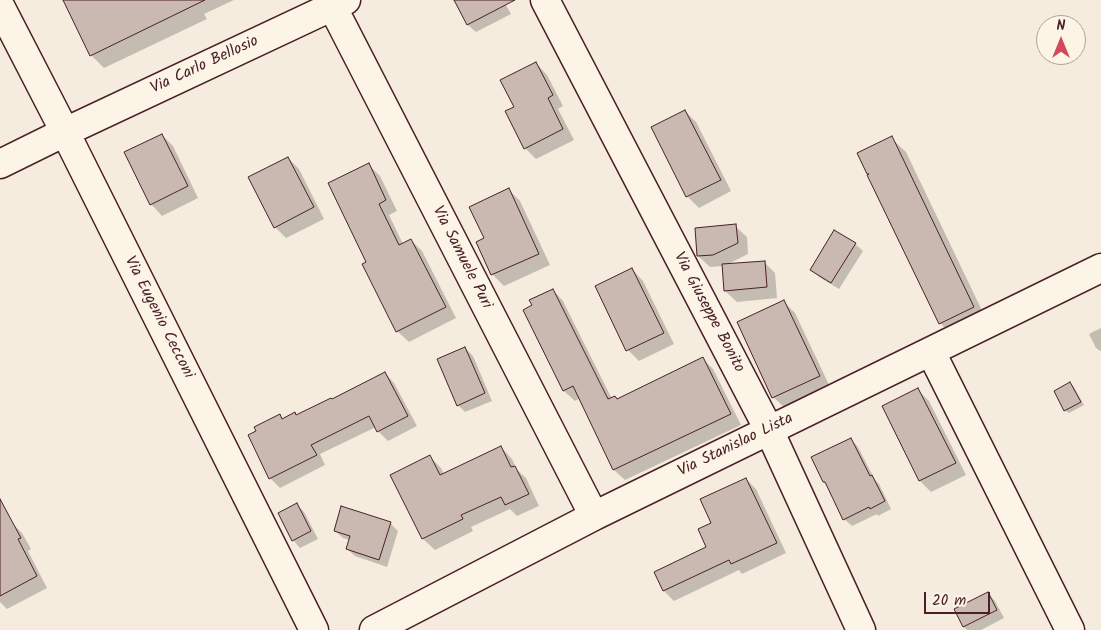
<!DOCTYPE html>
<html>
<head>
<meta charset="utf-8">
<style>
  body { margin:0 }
  #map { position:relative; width:1101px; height:630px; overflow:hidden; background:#f5ecde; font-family:Kalam,sans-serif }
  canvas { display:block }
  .north { position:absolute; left:1036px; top:15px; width:50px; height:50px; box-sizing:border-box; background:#fcf5e5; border:1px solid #b59f9b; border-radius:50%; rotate:0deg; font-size:14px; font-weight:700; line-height:20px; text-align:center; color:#4a1f2b }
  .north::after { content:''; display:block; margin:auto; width:18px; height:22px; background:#d1495b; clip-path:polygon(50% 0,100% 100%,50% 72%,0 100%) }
  .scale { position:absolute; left:924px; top:592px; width:66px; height:22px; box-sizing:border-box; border:2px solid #4a1f2b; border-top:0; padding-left:6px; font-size:15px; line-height:18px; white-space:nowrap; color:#4a1f2b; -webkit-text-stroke:4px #fcf5e5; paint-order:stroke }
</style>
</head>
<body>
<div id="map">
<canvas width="1101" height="630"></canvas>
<div class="north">N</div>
<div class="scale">20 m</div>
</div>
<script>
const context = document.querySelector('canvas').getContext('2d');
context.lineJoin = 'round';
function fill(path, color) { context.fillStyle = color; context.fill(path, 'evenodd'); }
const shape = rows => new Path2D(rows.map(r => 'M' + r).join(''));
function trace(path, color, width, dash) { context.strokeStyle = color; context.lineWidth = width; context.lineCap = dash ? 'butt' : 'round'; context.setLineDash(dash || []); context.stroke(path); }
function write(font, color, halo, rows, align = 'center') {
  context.font = font + ' Kalam,sans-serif'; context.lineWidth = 4.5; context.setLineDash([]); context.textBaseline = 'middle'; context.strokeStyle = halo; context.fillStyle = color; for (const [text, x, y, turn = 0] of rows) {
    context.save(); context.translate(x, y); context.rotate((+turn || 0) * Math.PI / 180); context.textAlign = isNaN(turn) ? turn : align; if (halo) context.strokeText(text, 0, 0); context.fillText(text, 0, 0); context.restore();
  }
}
const shadow = shape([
  [64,0,234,0,204,14,207,19,104,68,91,55],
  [455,0,503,0,511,14,476,32,468,25],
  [536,63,547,75,563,106,558,109,574,140,536,159,525,148,515,108],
  [685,111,696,122,731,191,699,208,687,196],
  [162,135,173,146,198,198,162,216,151,204],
  [891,138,906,152,987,321,954,337,940,323,868,174],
  [288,158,299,169,324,219,286,238,275,227],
  [369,165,380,176,397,211,389,215,403,244,411,240,422,251,456,318,409,342,397,331,368,262],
  [509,190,520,201,550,265,504,286,492,274,485,239],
  [735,226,747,237,748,254,726,265,764,262,775,273,777,298,737,302,725,291,723,266,710,267,698,256],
  [855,244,863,251,839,289,819,277,812,270],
  [632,269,643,281,674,344,639,361,628,350],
  [553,290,563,301,612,399,617,400,703,359,713,369,741,425,625,480,614,470,580,398,575,401,564,391,524,310,534,306],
  [784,302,795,313,830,387,785,408,773,397],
  [1101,328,1101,350,1100,351,1096,348,1089,334],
  [465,348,473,356,492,401,465,412,458,405],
  [385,373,394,383,417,426,388,441,378,431,376,427,320,454,325,465,280,488,270,478,279,416,283,420,297,416,332,400],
  [1070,383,1074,387,1084,405,1069,413,1065,410],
  [918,390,929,401,966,475,931,492,920,481],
  [851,439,858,447,875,480,879,484,891,509,878,516,877,514,852,526,844,519,828,486,824,482],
  [501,447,512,459,517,470,526,478,539,506,517,516,510,509,471,527,473,531,435,550,423,539,392,476,430,457,441,468,444,474],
  [746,479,756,489,786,553,742,574,739,570,674,601,664,591,655,573,708,548,713,523],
  [297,505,304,512,318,539,300,548,293,540],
  [11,522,22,533,31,549,28,551,47,588,7,609,0,602,0,528],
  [390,523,398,531,387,567,355,556,347,549,350,540,343,538,335,531],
  [988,594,995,601,1004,618,981,630,967,630,964,627,956,609]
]);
const building = shape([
  [63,0,205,0,90,56,63,0],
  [454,0,515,0,467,25,454,0],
  [536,62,553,95,548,98,563,129,524,149,505,111,514,107,500,80,536,62],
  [685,110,721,180,686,197,651,127,685,110],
  [162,134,188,186,150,205,124,152,162,134],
  [892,136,974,307,939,324,867,175,869,174,867,174,857,153,892,136],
  [288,157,314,207,274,228,248,177,288,157],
  [369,163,386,200,379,204,399,245,411,239,446,307,396,332,362,264,366,262,328,183,369,163],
  [509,188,539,254,491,275,476,242,484,238,469,207,509,188],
  [736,224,738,243,713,255,697,256,695,228,736,224],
  [834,230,856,243,831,283,810,270,834,230],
  [765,261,767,287,724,291,722,264,765,261],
  [632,268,664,333,626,351,595,286,632,268],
  [553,289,608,399,615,396,617,399,703,357,731,414,613,470,573,386,563,391,523,310,532,305,529,300,553,289],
  [784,300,820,376,772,398,737,322,784,300],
  [465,347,485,393,457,406,437,359,465,347],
  [385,372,408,416,377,432,369,416,311,445,317,455,269,479,248,435,256,431,254,427,280,414,282,419,295,412,296,415,331,398,332,399,385,372],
  [1070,382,1081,402,1064,411,1054,391,1070,382],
  [918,388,956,463,919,481,882,406,918,388],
  [851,438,870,476,872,475,885,501,870,509,869,507,843,520,825,482,823,482,811,457,851,438],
  [501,446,511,467,515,466,529,494,505,505,501,497,461,515,463,519,422,539,390,475,430,455,440,475,501,446],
  [746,478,777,543,731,564,729,560,663,591,654,572,706,547,698,529,711,523,700,499,746,478],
  [0,499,21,538,18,539,37,576,0,596,0,499],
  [297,503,311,531,292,541,278,513,297,503],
  [341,506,391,522,379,560,346,549,350,536,334,531,341,506],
  [988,592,997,610,963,627,954,609,988,592]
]);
const minor = shape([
  [329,0,594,516],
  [545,0,769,430,861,630],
  [0,6,65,132,314,630],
  [0,164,65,132,346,0],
  [931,352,1070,630],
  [374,630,594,516,1101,268]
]);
const streetNames = [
  ["Via Carlo Bellosio",205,66,-25],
  ["Via Samuele Puri",461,258,63],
  ["Via Giuseppe Bonito",708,313,62],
  ["Via Eugenio Cecconi",158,318,63],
  ["Via Stanislao Lista",736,446,-26]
];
fill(shadow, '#0003');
fill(building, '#cab9b1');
trace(building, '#4a1f2b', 1);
trace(minor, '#4a1f2b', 31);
trace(minor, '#fcf5e5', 28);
write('16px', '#4a1f2b', '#fcf5e5', streetNames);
</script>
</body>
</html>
